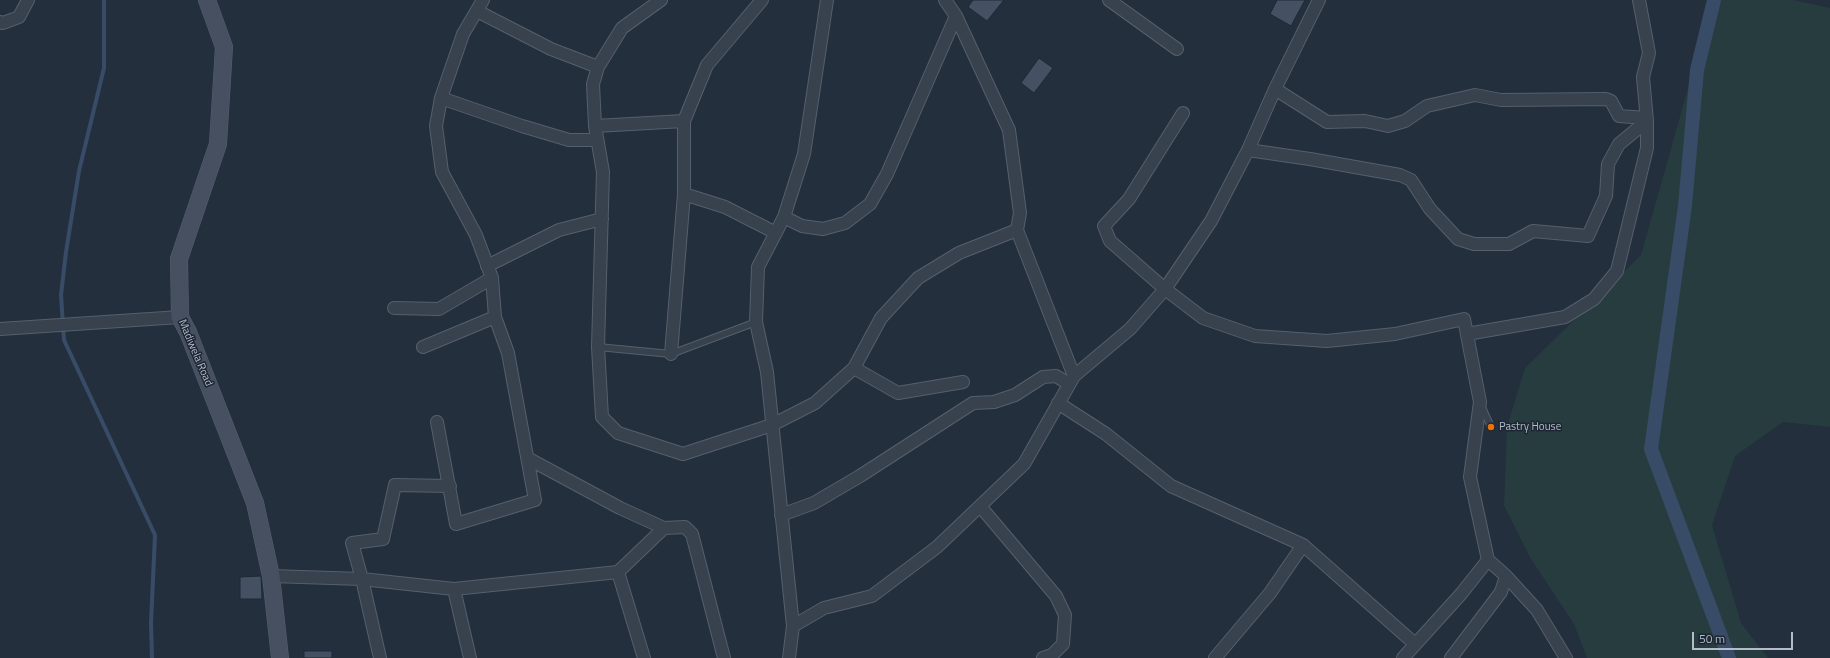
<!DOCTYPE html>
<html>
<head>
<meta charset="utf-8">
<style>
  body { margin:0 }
  #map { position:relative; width:1830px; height:658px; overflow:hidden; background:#242f3e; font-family:"Titillium Web",sans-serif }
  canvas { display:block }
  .scale { position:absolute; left:1692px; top:632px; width:101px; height:18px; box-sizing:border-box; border:2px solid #b4bcc9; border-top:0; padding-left:5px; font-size:12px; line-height:14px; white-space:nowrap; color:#b4bcc9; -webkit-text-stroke:3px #1d2633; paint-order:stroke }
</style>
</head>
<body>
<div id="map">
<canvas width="1830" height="658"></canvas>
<div class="scale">50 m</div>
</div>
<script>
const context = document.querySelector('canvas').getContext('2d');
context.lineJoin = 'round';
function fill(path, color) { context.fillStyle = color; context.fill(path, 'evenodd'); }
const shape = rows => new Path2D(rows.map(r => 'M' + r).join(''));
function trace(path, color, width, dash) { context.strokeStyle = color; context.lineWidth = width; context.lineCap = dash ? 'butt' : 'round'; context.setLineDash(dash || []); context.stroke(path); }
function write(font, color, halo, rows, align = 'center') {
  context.font = font + ' "Titillium Web",sans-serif'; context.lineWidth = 3; context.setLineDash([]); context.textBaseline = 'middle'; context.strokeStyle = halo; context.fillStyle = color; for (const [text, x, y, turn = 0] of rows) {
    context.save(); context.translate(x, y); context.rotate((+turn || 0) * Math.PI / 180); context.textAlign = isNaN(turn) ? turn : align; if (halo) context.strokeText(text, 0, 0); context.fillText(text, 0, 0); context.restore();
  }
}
const green = shape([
  [1713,0,1793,0,1830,8,1830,427,1783,422,1735,456,1712,525,1741,623,1768,658,1587,658,1574,624,1531,559,1504,505,1507,427,1525,368,1641,255]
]);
const stream = shape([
  [104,0,104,68,79,171,66,252,61,295,64,340,155,535,151,623,152,658]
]);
const canal = shape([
  [1714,0,1697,70,1685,206,1651,449,1729,658]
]);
const building = shape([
  [973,0,1004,0,987,21,968,7,973,0],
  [1277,0,1305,0,1291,26,1270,14,1277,0],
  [1039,58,1053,68,1034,93,1021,83,1039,58],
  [261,576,262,599,240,599,240,577,261,576],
  [304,651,332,651,332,658,304,658,304,651]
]);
const lane = shape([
  [598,347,671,354,756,322],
  [1481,405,1491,427]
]);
const street = shape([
  [661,0,622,28,598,67,593,84,595,126,603,172,598,347,602,417,618,433,683,454,772,425,815,403,854,368,881,318,918,278,959,253,1017,230],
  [945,0,956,16,1009,130,1020,213,1017,230,1074,376],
  [1109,0,1177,49],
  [477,11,551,49,598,67],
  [0,22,3,23,19,17,28,0],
  [1275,89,1327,122,1365,121,1388,126,1405,121,1427,106,1475,95,1501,100,1606,99,1611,101,1619,116,1646,118],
  [441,98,522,126,569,140,597,140],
  [1183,113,1129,199,1104,226,1110,241,1165,289,1203,318,1255,336,1327,341,1395,334,1464,319,1480,402,1470,477,1488,560,1461,594,1403,658],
  [595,126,684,121],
  [1248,150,1310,159,1400,175,1411,180,1430,209,1458,239,1474,244,1509,244,1533,231,1588,236,1606,196,1608,164,1619,144,1647,121],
  [684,194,725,207,776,233],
  [784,217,802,226,823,229,845,223,870,204,887,174,956,16],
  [487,266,559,230,602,219],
  [394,308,439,309,492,278],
  [0,329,180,317],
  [1467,334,1565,317,1594,299,1617,271,1647,148,1647,121,1643,77,1649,53,1639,0],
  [423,347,495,317],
  [671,354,684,194,684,121,707,65,762,0],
  [854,368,898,393,963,382],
  [1058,403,1106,434,1171,486,1303,545,1270,593,1215,658],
  [437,422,456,524,535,500,508,353,495,317,492,278,476,235,442,172,436,126,441,98,463,34,483,0],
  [529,459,620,508,664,528],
  [980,506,1056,596,1065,615,1063,644,1052,655,1043,658],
  [781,515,814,503,860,476,973,403,994,402,1015,395,1043,377,1056,376,1069,384],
  [1303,545,1415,644],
  [1488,560,1506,576,1537,610,1566,658],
  [618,572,644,658],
  [271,576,362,579,454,589,618,572,664,528,685,527,692,534,724,658],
  [454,589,470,658],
  [793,626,767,372,756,322,758,267,784,217,804,154,827,0],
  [380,658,362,579,352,543,383,539,395,485,450,486],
  [789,658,793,626,824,608,872,596,937,547,1024,464,1074,376,1130,329,1165,289,1211,221,1248,150,1275,89,1319,0],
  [1451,658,1501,592,1506,576]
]);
const secondary = shape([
  [207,0,224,47,218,144,179,259,180,317,188,332,255,503,271,576,280,658]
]);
const markers = [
  [1491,427,4,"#e8710a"]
];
const streetNames = [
  ["Madiwela Road",195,353,67]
];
const poiNames = [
  ["Pastry House",1499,427]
];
fill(green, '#263c3f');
trace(stream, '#394c67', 4);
trace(canal, '#394c67', 14);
fill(building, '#455162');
trace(building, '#1f2835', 1);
trace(lane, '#565f6c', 8);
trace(street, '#565f6c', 14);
trace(secondary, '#565f6c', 18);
trace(lane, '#38414e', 6);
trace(street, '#38414e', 12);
trace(secondary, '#465061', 17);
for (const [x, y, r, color] of markers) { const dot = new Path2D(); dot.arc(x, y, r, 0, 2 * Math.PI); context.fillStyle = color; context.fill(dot); trace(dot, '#1d2633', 1.5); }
write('11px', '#b4bcc9', '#1d2633', streetNames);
write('11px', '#b4bcc9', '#1d2633', poiNames, 'left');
</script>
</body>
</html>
